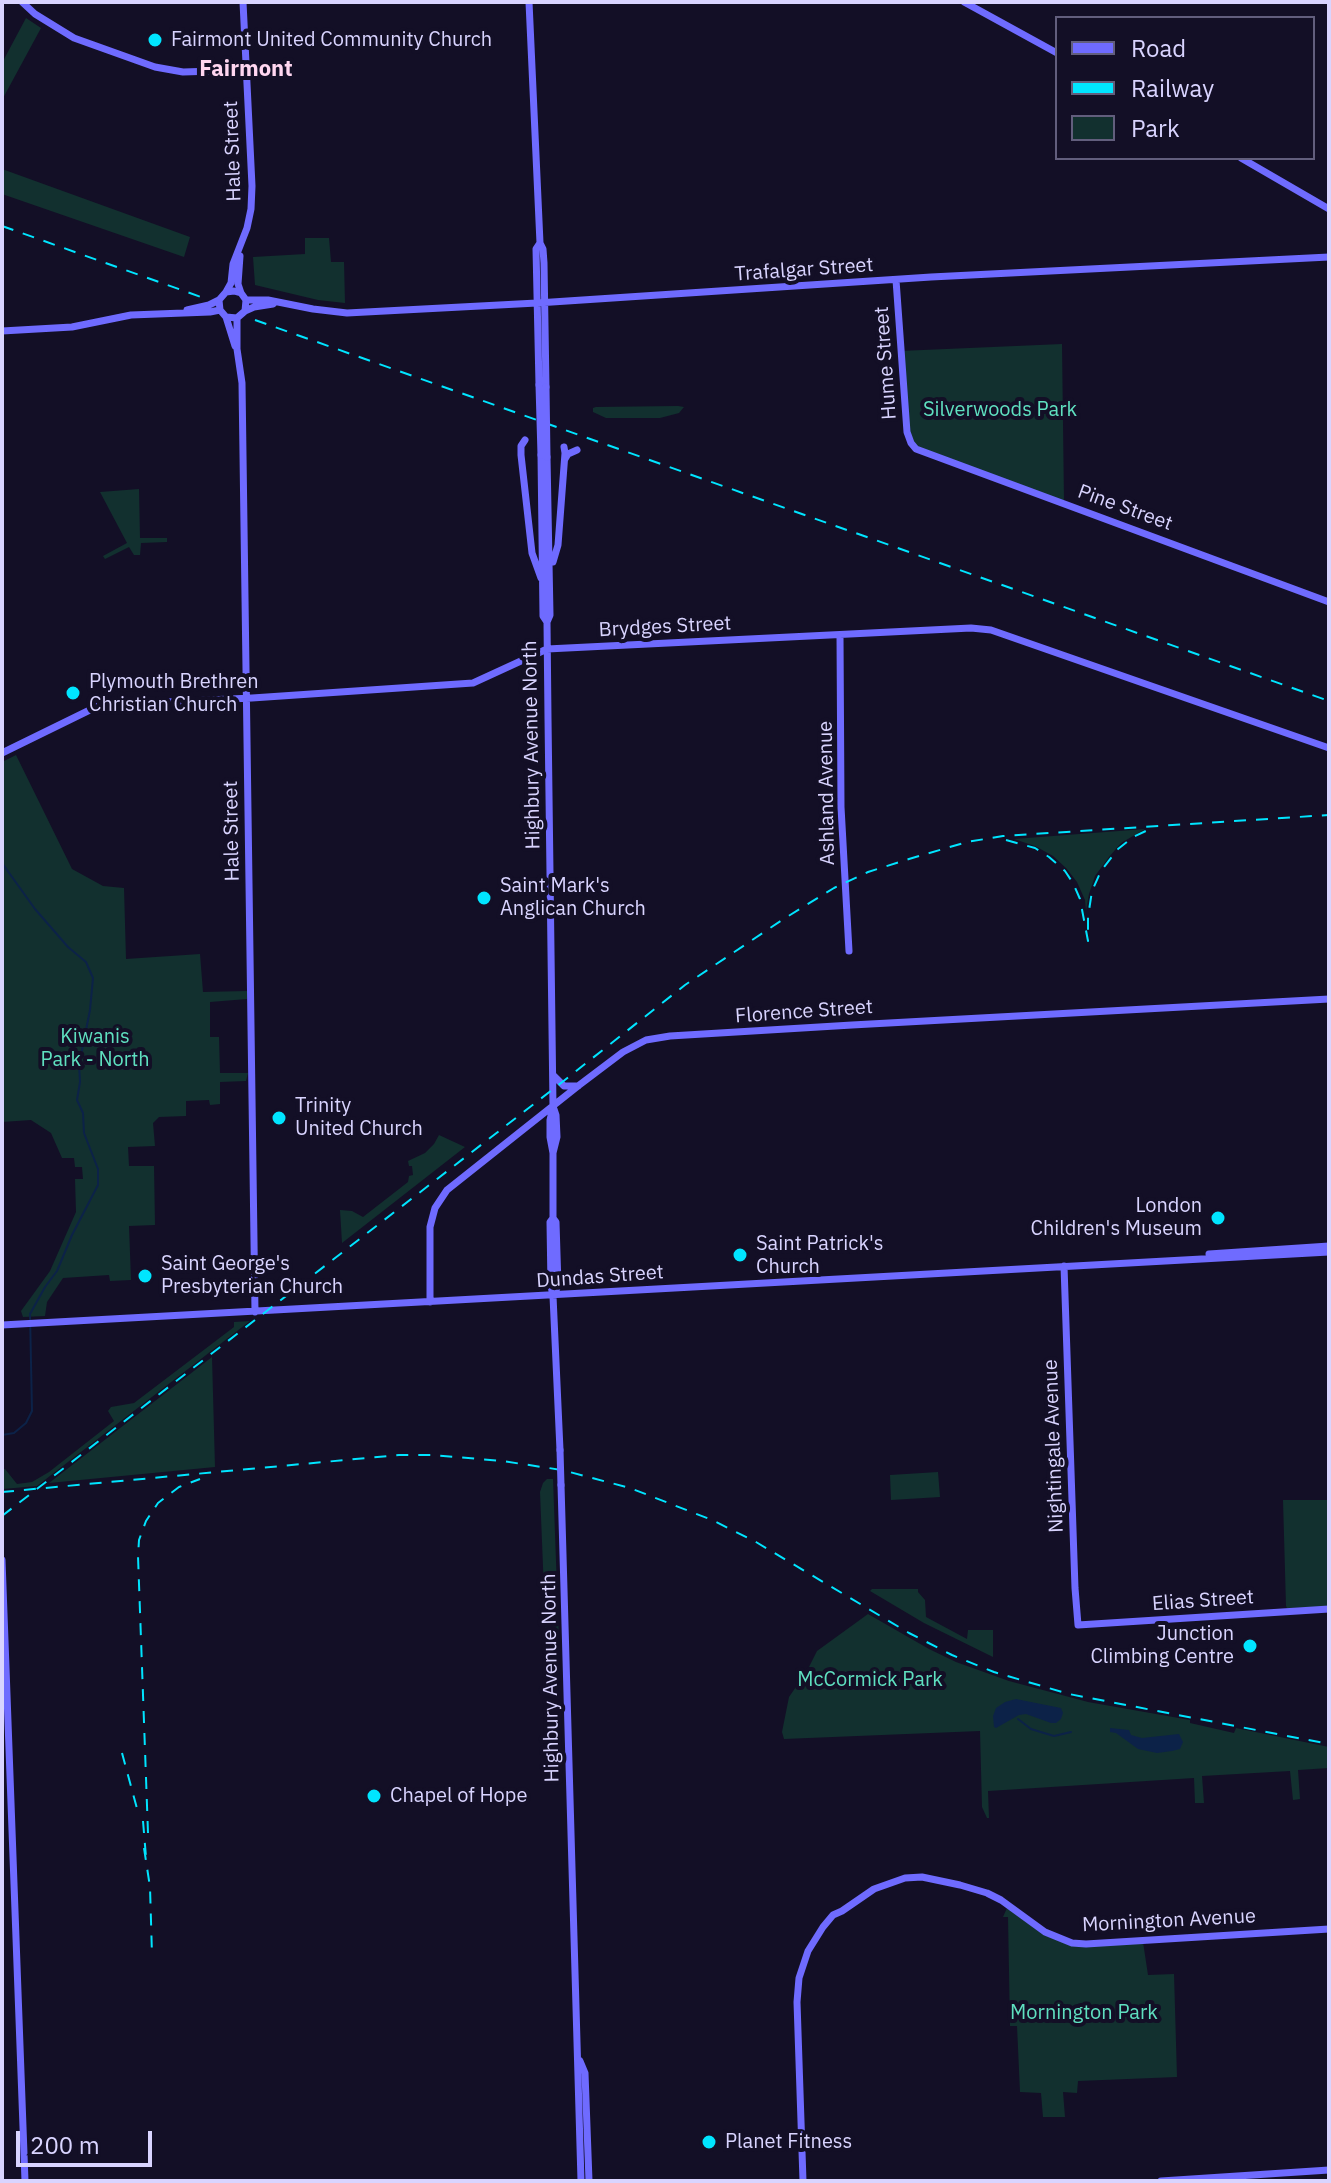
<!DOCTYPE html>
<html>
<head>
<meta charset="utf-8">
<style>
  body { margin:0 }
  #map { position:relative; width:1331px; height:2183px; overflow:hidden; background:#130f26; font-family:"IBM Plex Sans",sans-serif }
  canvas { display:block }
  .frame { position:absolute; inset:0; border:4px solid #d9d4ff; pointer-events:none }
  .legend { position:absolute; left:1055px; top:16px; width:260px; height:144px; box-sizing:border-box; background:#130f26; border:2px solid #625e7d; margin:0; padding:10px 14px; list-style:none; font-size:24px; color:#d9d4ff }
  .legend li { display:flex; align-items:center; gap:16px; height:40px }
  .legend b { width:40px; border:2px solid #625e7d }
  .scale { position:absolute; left:16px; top:2131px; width:136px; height:36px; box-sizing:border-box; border:4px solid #d9d4ff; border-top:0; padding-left:10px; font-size:24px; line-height:28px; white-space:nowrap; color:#d9d4ff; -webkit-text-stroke:6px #130f26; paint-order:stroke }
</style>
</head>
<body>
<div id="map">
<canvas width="1331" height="2183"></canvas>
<div class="frame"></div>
<ul class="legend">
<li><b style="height:10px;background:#6f6bff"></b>Road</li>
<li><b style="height:10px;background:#00e5ff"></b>Railway</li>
<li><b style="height:22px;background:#12302f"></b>Park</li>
</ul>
<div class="scale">200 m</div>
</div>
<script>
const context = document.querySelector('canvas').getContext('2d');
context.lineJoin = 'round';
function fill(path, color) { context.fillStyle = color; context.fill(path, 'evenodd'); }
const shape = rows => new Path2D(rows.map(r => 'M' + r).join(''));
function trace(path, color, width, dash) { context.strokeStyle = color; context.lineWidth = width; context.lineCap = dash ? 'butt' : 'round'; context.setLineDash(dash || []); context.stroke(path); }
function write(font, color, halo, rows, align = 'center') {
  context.font = font + ' "IBM Plex Sans",sans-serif'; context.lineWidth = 8; context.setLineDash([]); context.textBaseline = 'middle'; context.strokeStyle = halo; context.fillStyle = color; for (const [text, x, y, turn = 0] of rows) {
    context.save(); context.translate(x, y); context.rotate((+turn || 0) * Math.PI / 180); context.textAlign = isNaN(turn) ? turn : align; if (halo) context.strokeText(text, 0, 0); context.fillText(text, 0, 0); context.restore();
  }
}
const green = shape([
  [26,18,41,28,2,100,2,63],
  [2,169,190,237,184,257,2,194],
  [305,238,329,238,331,262,344,262,345,303,318,300,255,285,253,257,305,254],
  [1062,344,1064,502,919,448,912,441,907,431,900,351],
  [678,406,684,407,679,413,660,418,606,418,593,412,593,408,596,407],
  [139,489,140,538,167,538,167,542,141,543,140,555,134,555,129,547,105,559,103,556,127,543,100,492],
  [16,755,72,869,103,886,124,888,126,959,200,954,203,992,247,991,247,999,210,1002,210,1037,219,1037,220,1073,248,1073,246,1081,220,1082,220,1104,210,1105,209,1100,186,1101,186,1116,159,1117,153,1123,155,1146,128,1147,129,1166,154,1166,155,1225,129,1226,131,1280,110,1281,109,1275,63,1278,47,1302,45,1316,23,1317,21,1311,50,1271,76,1212,75,1179,83,1179,82,1167,75,1167,74,1158,62,1158,51,1133,31,1120,2,1122,2,762],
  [1145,829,1121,843,1109,857,1095,876,1089,894,1086,911,1085,900,1077,882,1066,868,1053,856,1035,846,1014,839],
  [439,1135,465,1147,342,1243,340,1210,352,1211,363,1217,408,1182,409,1176,413,1175,412,1166,409,1166,408,1161,425,1153,434,1144],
  [250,1321,37,1486,3,1489,2,1469,5,1469,17,1484,32,1482,49,1472,114,1421,108,1411,111,1407,134,1403,234,1327,234,1322],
  [212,1357,215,1467,49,1483],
  [938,1472,940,1497,891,1500,890,1475],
  [547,1479,553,1479,559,1643,557,1671,551,1671,547,1666,540,1492,543,1483],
  [1283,1500,1329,1500,1329,1607,1287,1608,1286,1606],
  [872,1589,918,1589,918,1592,925,1600,926,1617,967,1639,968,1630,993,1630,993,1657,924,1623,870,1591],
  [868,1614,929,1649,956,1662,1009,1681,1088,1702,1190,1720,1190,1723,1234,1733,1236,1728,1329,1747,1329,1768,1298,1770,1300,1799,1293,1800,1290,1771,1202,1776,1204,1803,1195,1803,1194,1778,988,1791,989,1818,987,1818,982,1807,980,1731,784,1739,782,1732,789,1697,807,1671,817,1651],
  [1007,1908,1044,1935,1067,1943,1143,1942,1148,1975,1174,1974,1177,2077,1078,2081,1077,2093,1063,2092,1065,2117,1043,2117,1041,2093,1020,2092,1017,2026,1010,2026,1008,1917,1003,1917]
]);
const water = shape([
  [1016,1699,1061,1708,1063,1713,1061,1719,1056,1723,1051,1723,1026,1714,1019,1715,996,1728,994,1727,993,1716,996,1708,1005,1702],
  [1110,1728,1129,1730,1131,1735,1142,1738,1179,1734,1183,1742,1180,1749,1172,1751,1157,1753,1138,1749,1116,1733,1110,1732]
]);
const stream = shape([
  [2,863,35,909,68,947,86,962,93,978,90,1010,79,1065,80,1082,77,1100,83,1113,84,1133,98,1169,98,1185,72,1235,57,1271,45,1287,30,1314,32,1411,26,1423,14,1433,2,1435],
  [1018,1719,1031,1729,1044,1733,1054,1736,1071,1732]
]);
const secondary = shape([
  [22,2,35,14,74,38,155,67,183,72,246,70],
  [529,2,540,243,543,249,544,263,546,387],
  [964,2,1057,53],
  [1241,158,1329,209],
  [240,256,238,284,241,293],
  [896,280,907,432,911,443,916,449,1329,602],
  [226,292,231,283,233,264,247,228,251,209,252,186,243,2],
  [246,300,268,300,313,309,347,313,537,303,931,277,1329,257],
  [187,310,209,305,219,300,226,292,234,291,241,293,246,300,245,311,237,318,226,317,220,310,219,300],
  [245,311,254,307,273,304],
  [226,317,235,346],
  [237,318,237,349,242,383,255,1312],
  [2,331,72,327,131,315,210,312,220,310],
  [539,385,536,249,540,243],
  [525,440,521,446,521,455,532,553,541,578],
  [541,455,543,616,547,622],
  [547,457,550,615,547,622,548,718,553,1107,550,1120,550,1137,553,1153],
  [565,459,568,454,577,450],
  [553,562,558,545,565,453,564,447],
  [840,635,841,807,849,951],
  [2,753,100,705,252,698,473,683,547,649,971,628,991,630,1329,748],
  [553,1075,564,1086,578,1086],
  [554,1109,556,1115,557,1137,553,1153,553,1218,550,1222,551,1286,553,1296,560,1450],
  [553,1218,556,1222,558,1286,553,1296],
  [1209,1254,1329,1246],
  [1064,1266,1075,1588,1078,1625,1329,1609],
  [430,1302,430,1227,435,1208,447,1190,578,1086,623,1052,646,1040,670,1036,852,1025,1329,999],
  [2,1325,1329,1252],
  [561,1485,581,2181],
  [2,1560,25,2181],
  [580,2061,585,2073,589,2181],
  [803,2181,797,2002,799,1978,808,1951,823,1927,833,1915,842,1911,874,1889,905,1878,922,1877,960,1885,987,1893,1001,1900,1045,1932,1072,1943,1086,1944,1329,1929],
  [1161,2181,1329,2170]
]);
const rail = shape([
  [2,226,201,297],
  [255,320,1329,701],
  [1006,840,1035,848,1049,857,1065,871,1073,883,1080,899,1088,941,1088,917,1092,891,1101,871,1118,849,1133,837,1150,829],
  [2,1492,399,1455,432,1455,502,1461,562,1470,630,1488,712,1520,756,1542,909,1633,952,1655,994,1672,1069,1694,1329,1744],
  [2,1516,561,1083,685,985,782,920,834,888,868,872,909,859,967,842,1003,836,1329,815],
  [122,1753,139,1816],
  [143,1821,146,1857],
  [148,1833,138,1556,139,1540,146,1521,158,1503,179,1487,200,1479],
  [144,1848,150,1887,152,1955]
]);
const secondaryBridge = shape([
  [539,385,541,455],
  [546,387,547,457],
  [560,1450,561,1485]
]);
const markers = [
  [155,40,8,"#00e5ff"],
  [73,693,8,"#00e5ff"],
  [484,898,8,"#00e5ff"],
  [279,1118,8,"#00e5ff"],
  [1218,1218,8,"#00e5ff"],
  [740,1255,8,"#00e5ff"],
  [145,1276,8,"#00e5ff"],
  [1250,1646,8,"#00e5ff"],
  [374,1796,8,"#00e5ff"],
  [709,2142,8,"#00e5ff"]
];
const poiNames = [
  ["Fairmont United Community Church",171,40],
  ["Plymouth Brethren",89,682],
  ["Christian Church",89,705],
  ["Saint Mark's",500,886],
  ["Anglican Church",500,909],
  ["Trinity",295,1106],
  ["United Church",295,1129],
  ["London",1202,1206,"right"],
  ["Children's Museum",1202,1229,"right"],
  ["Saint Patrick's",756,1244],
  ["Church",756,1267],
  ["Saint George's",161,1264],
  ["Presbyterian Church",161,1287],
  ["Junction",1234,1634,"right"],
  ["Climbing Centre",1234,1657,"right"],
  ["Chapel of Hope",390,1796],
  ["Planet Fitness",725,2142]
];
const streetNames = [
  ["Hale Street",233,151,-92],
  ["Trafalgar Street",804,270,-4],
  ["Hume Street",886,363,-94],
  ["Pine Street",1125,508,20],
  ["Brydges Street",665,627,-3],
  ["Highbury Avenue North",532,745,-91],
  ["Ashland Avenue",827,793,-91],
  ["Hale Street",232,831,-91],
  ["Florence Street",804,1012,-4],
  ["Dundas Street",600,1277,-4],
  ["Nightingale Avenue",1054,1446,-92],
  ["Elias Street",1203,1601,-4],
  ["Highbury Avenue North",551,1678,-91],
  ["Mornington Avenue",1169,1921,-3]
];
const parkNames = [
  ["Silverwoods Park",1000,410],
  ["Kiwanis",95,1037],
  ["Park - North",95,1060],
  ["McCormick Park",870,1680],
  ["Mornington Park",1084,2013]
];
const neighbourhoodNames = [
  ["Fairmont",246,70]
];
fill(green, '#12302f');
fill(water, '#0c2248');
trace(stream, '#0c2248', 2);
trace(secondary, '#6f6bff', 7);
trace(rail, '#00e5ff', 2, [12, 10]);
trace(secondaryBridge, '#6f6bff', 7);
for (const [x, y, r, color] of markers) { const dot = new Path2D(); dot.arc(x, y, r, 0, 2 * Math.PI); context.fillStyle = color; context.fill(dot); trace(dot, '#130f26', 3); }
write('20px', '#d9d4ff', '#130f26', poiNames, 'left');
write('20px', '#d9d4ff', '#130f26', streetNames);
write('20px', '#5fe0c0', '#130f26', parkNames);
write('bold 22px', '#ffd6f0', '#130f26', neighbourhoodNames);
</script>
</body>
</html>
